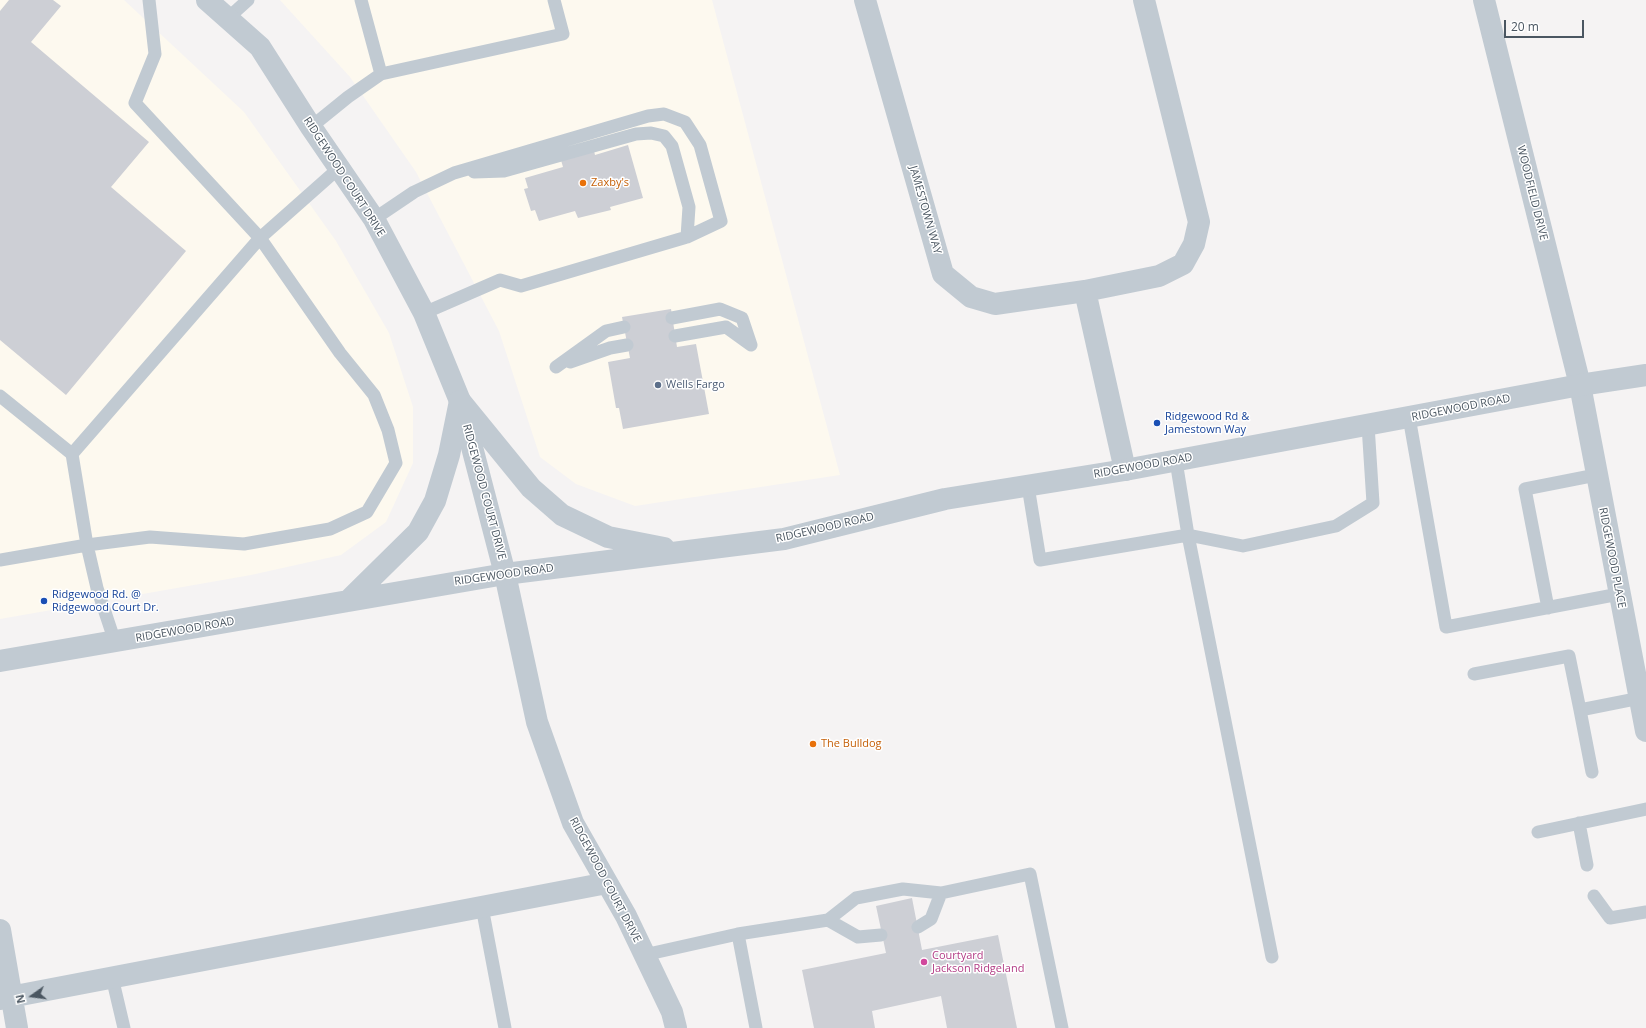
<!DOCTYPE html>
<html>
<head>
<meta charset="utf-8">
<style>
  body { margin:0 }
  #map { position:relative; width:1646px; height:1028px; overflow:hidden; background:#f5f3f3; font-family:"Open Sans",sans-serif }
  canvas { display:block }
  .north { position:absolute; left:12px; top:976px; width:40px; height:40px; -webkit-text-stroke:3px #fff; paint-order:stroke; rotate:256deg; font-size:11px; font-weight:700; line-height:16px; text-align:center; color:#4a5661 }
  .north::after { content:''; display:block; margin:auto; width:14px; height:18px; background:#4a5661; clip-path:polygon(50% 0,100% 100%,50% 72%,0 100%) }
  .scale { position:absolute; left:1504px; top:20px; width:80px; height:18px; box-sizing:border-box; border:2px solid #4a5661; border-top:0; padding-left:5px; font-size:12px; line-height:14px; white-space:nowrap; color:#4a5661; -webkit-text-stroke:3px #fff; paint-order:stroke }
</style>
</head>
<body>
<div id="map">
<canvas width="1646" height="1028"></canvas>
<div class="north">N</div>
<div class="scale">20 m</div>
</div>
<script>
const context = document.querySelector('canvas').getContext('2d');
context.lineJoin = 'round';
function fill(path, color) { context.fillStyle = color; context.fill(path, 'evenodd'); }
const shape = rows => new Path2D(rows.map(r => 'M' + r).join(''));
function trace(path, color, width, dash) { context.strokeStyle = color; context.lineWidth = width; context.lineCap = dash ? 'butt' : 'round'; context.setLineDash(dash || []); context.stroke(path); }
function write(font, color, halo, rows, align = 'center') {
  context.font = font + ' "Open Sans",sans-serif'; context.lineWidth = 3; context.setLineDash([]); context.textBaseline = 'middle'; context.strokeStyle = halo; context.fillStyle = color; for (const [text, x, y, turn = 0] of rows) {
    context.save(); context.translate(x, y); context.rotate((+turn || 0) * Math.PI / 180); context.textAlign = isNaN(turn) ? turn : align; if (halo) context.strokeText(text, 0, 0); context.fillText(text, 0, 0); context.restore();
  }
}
const commercial = shape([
  [0,0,124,0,244,112,336,241,389,333,413,407,413,463,386,522,341,555,251,575,0,619],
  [280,0,712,0,840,475,635,506,576,484,540,457,499,331,416,172,350,77]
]);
const building = shape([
  [9,0,53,0,61,6,31,42,149,142,111,187,186,251,66,395,0,340,0,11],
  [628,145,643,198,610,207,611,210,578,218,575,211,539,221,535,210,531,211,524,189,528,188,525,178,563,167,561,160,593,147,595,155],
  [671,309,677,347,696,344,709,414,623,429,619,408,616,408,608,362,630,358,622,317],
  [912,898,922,950,998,935,1017,1028,947,1028,941,996,872,1011,875,1028,814,1028,802,970,886,953,876,906]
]);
const service = shape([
  [361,0,381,74],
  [228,18,248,0],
  [311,127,348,97,381,74,563,34,554,0],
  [474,172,504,171,636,134,651,133,664,136,672,146,689,207,687,237],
  [374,219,414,192,454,173,648,116,664,114,685,122,700,145,721,221,687,237,521,286,500,280,424,313],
  [672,318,720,309,742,318,751,345],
  [675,336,726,327,751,345],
  [570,362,610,348,627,345],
  [556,367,606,331,624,327],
  [0,396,72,454],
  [1409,417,1446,627,1619,594],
  [1028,486,1040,560,1188,535,1176,461],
  [0,560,87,545,150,537,244,544,330,529,367,512,396,463,388,430,374,395,340,353,260,238,135,103,155,54,149,0],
  [1548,608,1525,489,1596,475],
  [115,642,97,588,87,545,72,454,260,238,339,168],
  [1474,674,1569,656,1580,710,1646,697],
  [1580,710,1592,772],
  [1579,823,1587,865],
  [1538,832,1646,809],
  [1594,896,1610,918,1646,912],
  [482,907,505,1028],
  [828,920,858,937,881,935],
  [918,927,931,919,941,893],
  [738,934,756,1028],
  [644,955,738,934,828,920,856,898,903,889,941,893,1030,874,1062,1028],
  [1272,957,1188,535,1243,546,1336,526,1373,503,1368,425],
  [112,977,124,1028]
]);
const minor = shape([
  [207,0,260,47,311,127,374,219,424,313,460,401,505,574,537,722,573,823,626,916,672,1012,676,1028],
  [865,0,943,274,971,297,995,304,1085,291,1159,276,1183,264,1194,244,1199,222,1144,0],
  [1484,0,1580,385,1646,731],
  [1085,291,1125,470],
  [0,930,17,1028],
  [0,999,607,883]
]);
const tertiary = shape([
  [460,401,531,488,562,515,608,537,664,548],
  [348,601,418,532,435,501,449,455,460,401],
  [0,661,505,574,784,539,945,499,1125,470,1580,385,1646,375]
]);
const markers = [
  [583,183,4,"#e8710a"],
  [658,385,4,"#5c6f8a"],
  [1157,423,4,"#1a4fb4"],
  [44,601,4,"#1a4fb4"],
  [813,744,4,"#e8710a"],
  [924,962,4,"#d1479c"]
];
const streetNames = [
  ["RIDGEWOOD COURT DRIVE",344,177,57],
  ["WOODFIELD DRIVE",1532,193,76],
  ["JAMESTOWN WAY",925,210,74],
  ["RIDGEWOOD ROAD",1461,408,-11],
  ["RIDGEWOOD ROAD",1143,466,-10],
  ["RIDGEWOOD COURT DRIVE",484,492,75],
  ["RIDGEWOOD ROAD",825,528,-13],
  ["RIDGEWOOD PLACE",1612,558,79],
  ["RIDGEWOOD ROAD",504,575,-8],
  ["RIDGEWOOD ROAD",185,630,-10],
  ["RIDGEWOOD COURT DRIVE",605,880,62]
];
const foodNames = [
  ["Zaxby's",591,183],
  ["The Bulldog",821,744]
];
const serviceNames = [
  ["Wells Fargo",666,385]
];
const transitNames = [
  ["Ridgewood Rd &",1165,417],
  ["Jamestown Way",1165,430],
  ["Ridgewood Rd. @",52,595],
  ["Ridgewood Court Dr.",52,608]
];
const hotelNames = [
  ["Courtyard",932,956],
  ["Jackson Ridgeland",932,969]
];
fill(commercial, '#fdf9ef');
fill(building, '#cdcfd5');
trace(service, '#c1cad2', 13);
trace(minor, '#c1cad2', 22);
trace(tertiary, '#c1cad2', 22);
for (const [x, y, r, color] of markers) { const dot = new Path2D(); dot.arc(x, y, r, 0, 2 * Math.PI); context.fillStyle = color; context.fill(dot); trace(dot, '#fff', 1.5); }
write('11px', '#4a5661', '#fff', streetNames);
write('11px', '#c56008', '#fff', foodNames, 'left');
write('11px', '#4e5e75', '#fff', serviceNames, 'left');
write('11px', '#164399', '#fff', transitNames, 'left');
write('11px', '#b23c85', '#fff', hotelNames, 'left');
</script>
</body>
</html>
